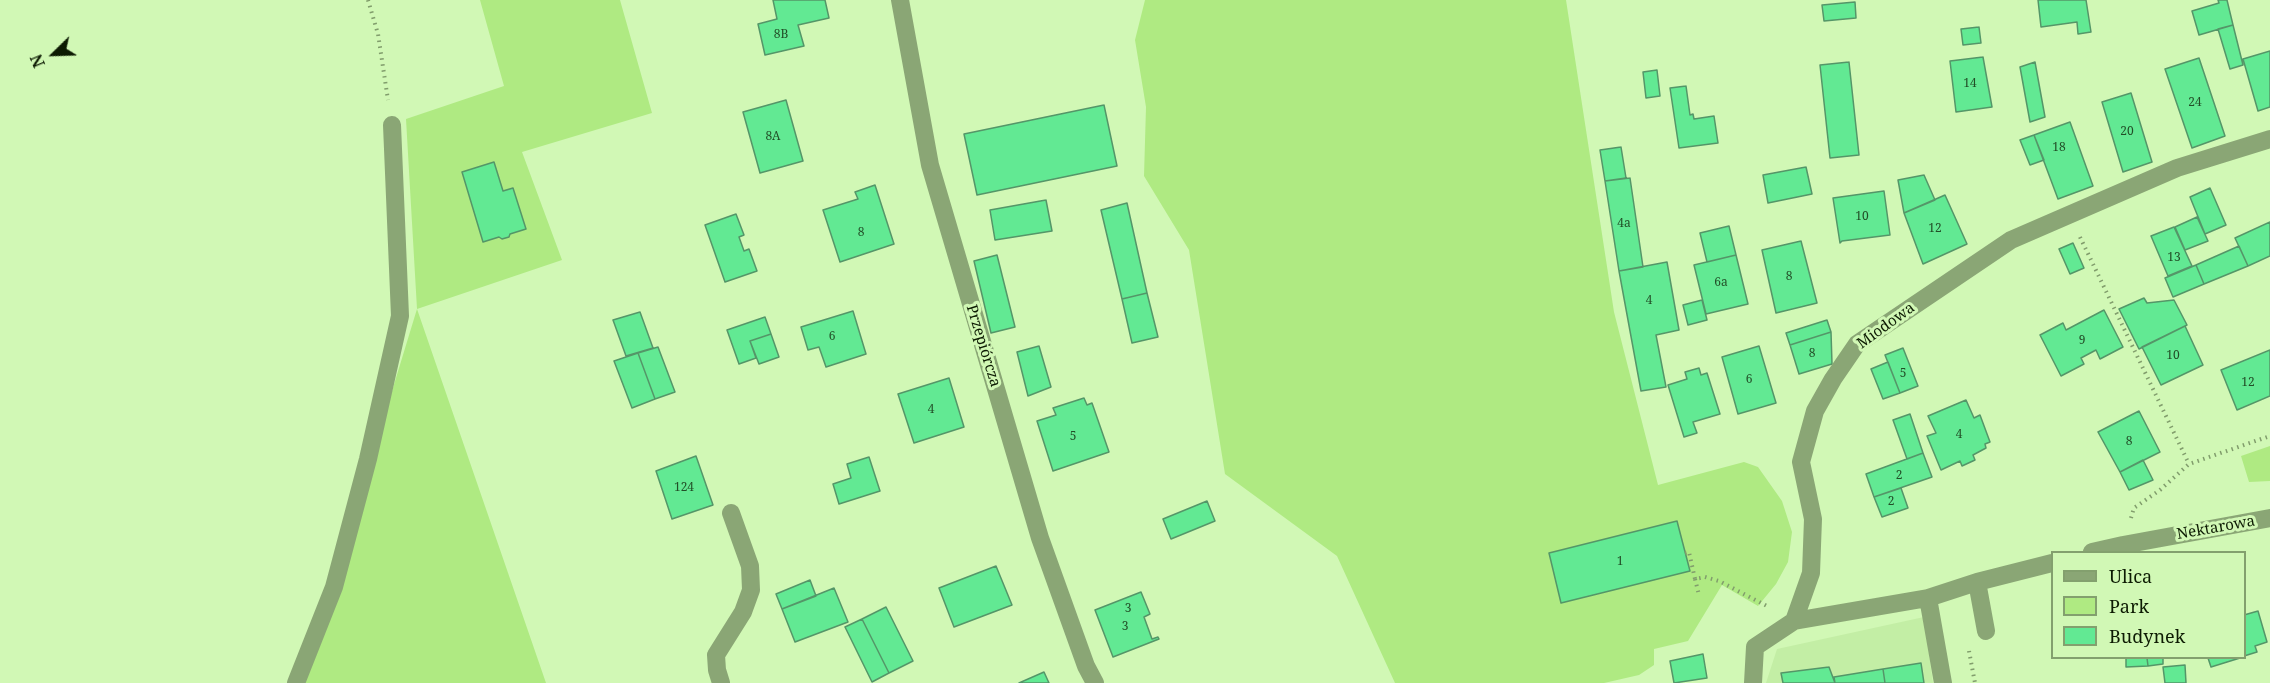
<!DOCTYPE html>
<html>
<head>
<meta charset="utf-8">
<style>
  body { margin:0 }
  #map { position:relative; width:2270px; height:683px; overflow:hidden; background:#d1f8b5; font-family:"Noto Serif",serif }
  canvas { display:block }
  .legend { position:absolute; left:2051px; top:551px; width:195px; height:108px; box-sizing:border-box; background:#d1f8b5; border:2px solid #83a06e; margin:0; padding:8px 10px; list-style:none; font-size:18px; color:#0d1b03 }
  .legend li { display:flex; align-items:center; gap:12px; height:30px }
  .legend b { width:30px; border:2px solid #83a06e }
  .north { position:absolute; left:24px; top:24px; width:60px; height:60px; -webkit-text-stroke:4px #d1f8b5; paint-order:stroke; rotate:247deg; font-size:16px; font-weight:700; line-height:24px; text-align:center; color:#0d1b03 }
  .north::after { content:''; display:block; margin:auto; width:21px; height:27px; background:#0d1b03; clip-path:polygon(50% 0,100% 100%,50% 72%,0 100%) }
</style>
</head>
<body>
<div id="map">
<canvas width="2270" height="683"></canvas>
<ul class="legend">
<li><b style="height:8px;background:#8aa675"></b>Ulica</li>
<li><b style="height:16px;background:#afea82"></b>Park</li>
<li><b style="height:16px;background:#62e993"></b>Budynek</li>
</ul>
<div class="north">N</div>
</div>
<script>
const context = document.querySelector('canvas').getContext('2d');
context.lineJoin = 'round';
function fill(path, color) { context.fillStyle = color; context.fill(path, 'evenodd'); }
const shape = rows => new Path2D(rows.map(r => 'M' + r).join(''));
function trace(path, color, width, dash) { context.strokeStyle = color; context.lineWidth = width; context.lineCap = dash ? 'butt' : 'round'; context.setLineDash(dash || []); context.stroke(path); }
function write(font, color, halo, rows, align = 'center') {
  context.font = font + ' "Noto Serif",serif'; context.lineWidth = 6; context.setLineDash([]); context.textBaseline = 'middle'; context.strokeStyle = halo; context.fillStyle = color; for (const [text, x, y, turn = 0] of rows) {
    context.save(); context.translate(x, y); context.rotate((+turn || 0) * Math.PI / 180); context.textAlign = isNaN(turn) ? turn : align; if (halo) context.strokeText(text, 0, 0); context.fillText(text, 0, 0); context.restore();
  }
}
const built = shape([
  [1924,617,1933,683,1766,683,1777,649]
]);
const green = shape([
  [480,0,620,0,652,113,522,152,562,260,417,309,546,683,303,683,417,309,406,119,504,86],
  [1145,0,1566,0,1614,312,1658,485,1744,462,1758,467,1782,501,1792,532,1788,562,1776,584,1758,606,1722,585,1688,641,1654,649,1654,665,1639,675,1604,683,1395,683,1337,556,1225,474,1189,250,1144,176,1146,107,1135,40],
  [2270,446,2270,481,2249,482,2241,456]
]);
const building = shape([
  [773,0,825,0,829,18,798,25,804,46,765,55,758,24,777,19,773,0],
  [2038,0,2086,0,2091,32,2078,34,2077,22,2041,27,2038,0],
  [2218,0,2227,0,2233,25,2199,35,2192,11,2219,3,2218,0],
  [1855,2,1856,18,1824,21,1822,5,1855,2],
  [2233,25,2243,65,2230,69,2218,29,2233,25],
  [1979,27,1981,43,1963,45,1961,29,1979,27],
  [2270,51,2270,107,2258,111,2243,59,2270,51],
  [1983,57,1992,107,1956,112,1950,61,1983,57],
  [2199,58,2225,136,2192,148,2165,69,2199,58],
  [1849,62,1859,155,1830,158,1820,65,1849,62],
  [2035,62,2045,117,2030,122,2020,67,2035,62],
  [1657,70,1660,96,1646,98,1643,72,1657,70],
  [1686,86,1690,115,1693,114,1694,119,1714,116,1718,143,1679,148,1670,88,1686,86],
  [2131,93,2152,162,2123,172,2102,102,2131,93],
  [786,100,803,161,760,173,743,112,786,100],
  [1104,105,1117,166,977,195,964,134,1104,105],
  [2070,122,2093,186,2058,199,2034,135,2070,122],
  [2034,135,2044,160,2030,165,2020,140,2034,135],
  [1621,147,1626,178,1605,181,1600,150,1621,147],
  [494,162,503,191,513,188,526,229,510,234,509,237,502,239,499,237,483,242,462,172,494,162],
  [1806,167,1812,194,1768,203,1763,175,1806,167],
  [1924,175,1935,200,1904,213,1898,180,1924,175],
  [1630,178,1643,267,1619,271,1605,181,1630,178],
  [875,185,894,244,840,262,823,210,858,199,855,192,875,185],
  [2210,188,2226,225,2205,234,2190,197,2210,188],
  [1884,191,1890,235,1842,241,1840,243,1833,198,1884,191],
  [1945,195,1967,244,1923,264,1904,213,1945,195],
  [1046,200,1052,231,995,240,990,210,1046,200],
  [1127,203,1147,293,1122,299,1101,210,1127,203],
  [736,214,744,235,739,237,744,251,749,249,757,271,725,282,705,225,736,214],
  [2197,217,2208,241,2185,250,2175,227,2197,217],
  [2270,222,2270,256,2248,266,2235,238,2270,222],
  [1729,226,1736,255,1707,262,1700,233,1729,226],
  [2174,227,2192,266,2168,276,2151,236,2174,227],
  [1801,241,1817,303,1776,313,1762,250,1801,241],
  [2073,243,2084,268,2070,274,2059,249,2073,243],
  [2239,246,2248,266,2204,284,2196,265,2239,246],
  [997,255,1015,327,991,333,974,261,997,255],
  [1736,255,1748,304,1706,314,1694,265,1736,255],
  [1667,262,1679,330,1656,335,1666,387,1641,391,1619,271,1667,262],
  [2196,265,2204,284,2173,297,2165,278,2196,265],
  [1147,293,1158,337,1132,343,1122,299,1147,293],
  [2144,298,2147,303,2174,300,2187,325,2139,349,2119,309,2144,298],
  [1702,300,1707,320,1688,325,1683,305,1702,300],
  [2104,310,2123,347,2100,359,2096,350,2081,358,2084,364,2061,376,2040,335,2063,323,2066,330,2104,310],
  [853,311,866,354,826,367,819,347,808,350,801,327,853,311],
  [640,312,653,348,626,356,613,320,640,312],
  [765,317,771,334,750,341,756,358,739,364,727,330,765,317],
  [1827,320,1831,332,1790,345,1786,333,1827,320],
  [2185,326,2203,365,2161,385,2142,347,2185,326],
  [1831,332,1832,364,1799,374,1790,345,1831,332],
  [771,334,779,357,759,364,750,341,771,334],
  [1039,346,1051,387,1028,396,1017,352,1039,346],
  [1759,346,1776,403,1738,414,1722,357,1759,346],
  [658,347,675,392,655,399,638,353,658,347],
  [1903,348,1918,386,1900,393,1885,355,1903,348],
  [2270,350,2270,396,2237,410,2221,370,2270,350],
  [638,353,655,399,632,408,614,361,638,353],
  [1888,362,1900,393,1883,399,1871,369,1888,362],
  [1699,368,1701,375,1707,373,1720,414,1693,422,1697,433,1684,437,1668,385,1687,379,1685,372,1699,368],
  [949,378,964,427,914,443,898,394,949,378],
  [1084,398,1087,405,1092,403,1109,452,1053,471,1037,421,1056,415,1053,408,1084,398],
  [1966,400,1974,418,1980,415,1990,442,1985,444,1986,448,1973,455,1975,460,1962,466,1960,461,1941,470,1927,436,1936,433,1928,416,1966,400],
  [2139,411,2160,452,2120,472,2098,432,2139,411],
  [1910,414,1923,453,1907,459,1893,420,1910,414],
  [1923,453,1932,477,1874,497,1866,474,1923,453],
  [696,456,713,505,672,519,656,471,696,456],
  [869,457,880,491,839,504,833,484,851,478,847,464,869,457],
  [2143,460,2153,480,2129,490,2120,472,2143,460],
  [1901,488,1908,508,1882,517,1874,497,1901,488],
  [1207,501,1215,521,1171,539,1163,519,1207,501],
  [1677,521,1690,571,1561,603,1549,553,1677,521],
  [996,566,1012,605,954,627,939,588,996,566],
  [810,580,816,596,782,609,776,594,810,580],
  [834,588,848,622,795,642,782,609,834,588],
  [1141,592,1150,614,1144,617,1152,639,1158,637,1159,639,1113,657,1095,610,1141,592],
  [886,607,913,661,889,673,862,619,886,607],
  [2258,611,2267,642,2255,646,2257,652,2244,656,2244,615,2258,611],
  [862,619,889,673,872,682,845,627,862,619],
  [1703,654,1707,678,1674,683,1670,661,1703,654],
  [2126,658,2147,658,2148,666,2126,667,2126,658],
  [2147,658,2163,658,2163,664,2148,666,2147,658],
  [2208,658,2240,658,2211,667,2208,658],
  [1921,663,1924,683,1885,683,1883,669,1921,663],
  [2185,665,2186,683,2165,683,2163,667,2185,665],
  [1829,667,1835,683,1783,683,1781,673,1829,667],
  [1883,669,1885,683,1835,683,1834,677,1883,669],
  [1044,672,1049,683,1019,683,1044,672]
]);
const path = shape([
  [368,0,378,34,388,100],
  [2080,237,2189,464],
  [2131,518,2134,508,2160,490,2189,464,2270,436],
  [1685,553,1689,552,1695,579,1705,577,1719,581,1767,606],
  [1695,579,1699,595],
  [1969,651,1975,683]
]);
const minor = shape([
  [900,0,930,165,1040,538,1086,666,1095,683],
  [2092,552,2123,545,2270,518],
  [2052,563,1977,582,1928,598,1794,621,1811,573,1813,519,1801,462,1815,411,1833,379,1857,344,2011,240,2177,168,2270,139],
  [1977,582,1986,631],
  [1928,598,1943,683],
  [296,683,334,587,368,459,400,316,392,125],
  [721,683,717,670,716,655,743,612,751,590,750,566,731,513],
  [1753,683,1755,647,1794,621]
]);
const numberNames = [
  ["8B",781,35],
  ["14",1970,84],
  ["24",2195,103],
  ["20",2127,132],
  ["8A",773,137],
  ["18",2059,148],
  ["10",1862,217],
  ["4a",1624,224],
  ["12",1935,229],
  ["8",861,233],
  ["13",2174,258],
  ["8",1789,277],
  ["6a",1721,283],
  ["4",1649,301],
  ["6",832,337],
  ["9",2082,341],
  ["8",1812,354],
  ["10",2173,356],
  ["5",1903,374],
  ["6",1749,380],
  ["12",2248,383],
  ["4",931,410],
  ["4",1959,435],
  ["5",1073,437],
  ["8",2129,442],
  ["2",1899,476],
  ["124",684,488],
  ["2",1891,502],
  ["1",1620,562],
  ["3",1128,609],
  ["3",1125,627]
];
const streetNames = [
  ["Miodowa",1886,326,-36],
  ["Przepiórcza",983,346,73],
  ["Nektarowa",2216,528,-10]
];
fill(built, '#c3eea5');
fill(green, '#afea82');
fill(building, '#62e993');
trace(building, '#549668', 1.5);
trace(path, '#819d6c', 4, [1.5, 4.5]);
trace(minor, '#8aa675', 18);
write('12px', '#224e27', null, numberNames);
write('15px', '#0d1b03', '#d1f8b5', streetNames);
</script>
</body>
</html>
